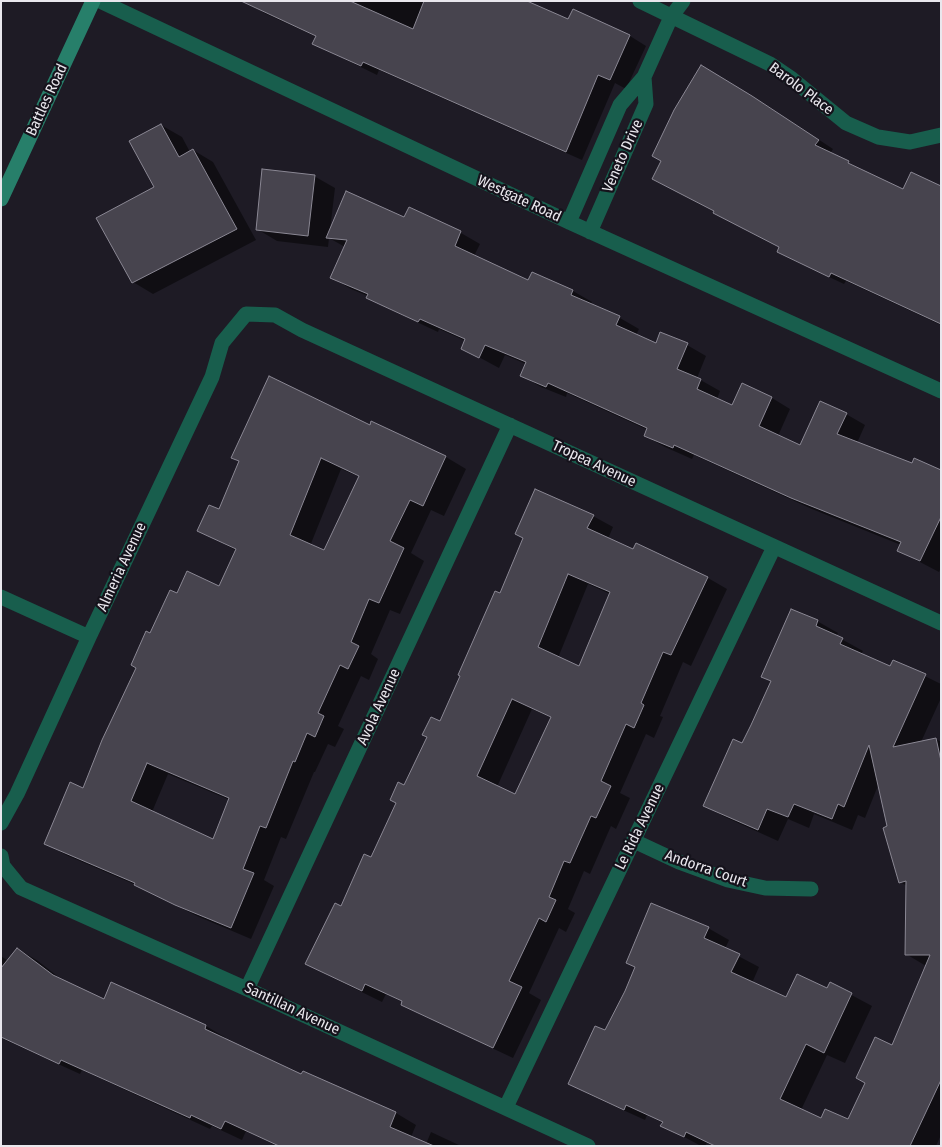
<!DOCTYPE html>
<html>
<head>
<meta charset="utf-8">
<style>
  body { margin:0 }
  #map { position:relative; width:942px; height:1147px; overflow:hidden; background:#1e1b25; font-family:"Fira Sans Condensed",sans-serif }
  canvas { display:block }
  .frame { position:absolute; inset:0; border:2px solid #e9e7ed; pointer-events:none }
</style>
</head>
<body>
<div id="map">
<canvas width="942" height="1147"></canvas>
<div class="frame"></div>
</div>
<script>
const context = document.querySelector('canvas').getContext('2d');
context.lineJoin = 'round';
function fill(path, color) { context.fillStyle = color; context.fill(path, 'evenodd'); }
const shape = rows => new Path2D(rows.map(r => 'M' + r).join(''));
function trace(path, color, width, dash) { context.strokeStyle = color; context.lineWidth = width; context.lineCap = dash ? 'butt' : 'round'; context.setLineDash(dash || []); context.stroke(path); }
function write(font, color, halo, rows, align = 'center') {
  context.font = font + ' "Fira Sans Condensed",sans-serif'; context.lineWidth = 4.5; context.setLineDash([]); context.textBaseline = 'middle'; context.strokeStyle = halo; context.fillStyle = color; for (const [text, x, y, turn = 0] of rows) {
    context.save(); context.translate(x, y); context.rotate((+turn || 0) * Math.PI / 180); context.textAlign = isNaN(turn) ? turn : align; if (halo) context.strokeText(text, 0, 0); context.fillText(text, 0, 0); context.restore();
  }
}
const shadow = shape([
  [252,1,524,1,569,21,573,11,630,36,646,46,626,89,615,83,582,160,379,70,377,75,330,52,314,43,317,37,266,14,250,4],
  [702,67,768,106,833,149,830,154,863,171,904,190,941,188,941,325,846,281,844,284,793,260,778,251,780,247,653,179],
  [161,125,182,137,190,152,193,150,213,162,256,240,153,294,133,282,155,187],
  [314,176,335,188,330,230,405,218,409,208,461,233,480,244,474,256,529,282,532,274,573,291,592,302,591,305,620,318,639,329,636,335,656,344,687,345,706,356,697,378,720,391,717,399,755,431,757,432,772,398,790,409,778,436,800,446,846,414,865,425,857,443,912,465,941,472,941,568,939,572,899,551,901,545,812,509,694,455,692,459,665,447,645,436,648,430,567,393,566,397,541,387,522,376,526,364,505,355,499,368,462,348,466,341,439,329,438,332,387,308,368,296,351,289,332,278,345,247,329,238,328,247,277,241,257,229],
  [372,423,446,457,466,469,444,516,431,510,411,553,424,561,400,614,390,610,371,654,378,659,369,680,361,676,338,726,344,729,335,747,328,744,315,772,314,772,286,839,281,837,264,880,274,886,251,939,197,916,136,885,66,855,45,843,84,789,150,635,178,594,220,587,237,551,199,531,220,511,240,462,232,458,370,426],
  [341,469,360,477,325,552,310,546],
  [168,774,230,800,213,840,152,812],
  [593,516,613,527,608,539,633,550,636,544,708,578,727,589,691,666,683,662,660,716,663,717,654,738,646,734,620,793,630,798,616,829,611,826,590,874,584,871,568,909,575,913,566,932,559,928,529,993,541,1000,513,1058,422,1015,402,1004,403,1002,386,994,382,1002,327,975,307,964,372,859,405,787,441,723,501,595],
  [588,584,610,594,579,667,558,658],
  [532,709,552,718,515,795,497,787],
  [817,621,838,633,836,636,863,651,861,654,891,668,894,661,941,684,941,698,921,742,936,739,941,742,941,966,926,966,906,954,907,886,900,882,879,783,865,818,858,815,852,830,814,814,809,828,788,819,778,841,725,817,705,806],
  [652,905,708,928,729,940,725,949,759,967,752,983,787,999,828,990,831,984,872,1006,845,1063,827,1055,801,1110,821,1119,848,1120,893,1047,941,983,941,1135,936,1146,713,1146,707,1143,705,1146,701,1146,662,1125,663,1123,647,1115,645,1120,590,1095,570,1083,606,1032,636,968,627,963],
  [18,949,38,961,66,983,104,1001,112,983,206,1026,226,1038,225,1040,302,1076,304,1072,396,1113,416,1125,411,1137,426,1144,431,1132,461,1146,277,1146,246,1131,242,1140,212,1126,210,1129,82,1070,80,1074,1,1038,1,956,8,961]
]);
const building = shape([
  [241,1,350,1,413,29,424,1,527,1,568,19,573,9,630,35,610,80,598,75,566,152,363,62,361,66,312,44,316,36,241,1],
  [701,65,752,96,819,140,815,145,849,161,848,163,903,189,911,172,941,186,941,324,831,273,829,277,777,252,779,247,713,213,714,211,652,179,661,161,652,156,674,110,701,65],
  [161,124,179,157,193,149,237,229,132,283,96,218,154,187,129,141,161,124],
  [262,169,315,175,308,236,256,230,262,169],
  [346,191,404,217,409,207,461,231,455,246,528,280,532,272,573,290,571,295,620,316,616,325,656,343,660,332,688,343,677,369,701,379,697,389,732,405,742,383,772,397,759,426,800,445,820,401,847,413,837,434,912,463,914,458,941,470,941,517,920,561,897,551,901,542,791,498,674,445,673,448,644,436,647,428,548,383,546,387,520,376,526,362,485,345,479,358,461,349,465,339,420,319,418,322,366,298,368,294,330,278,347,240,326,238,346,191],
  [269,376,370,425,371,421,446,456,423,506,410,500,390,541,404,548,379,603,369,599,351,642,359,646,348,669,340,665,318,713,324,716,315,737,307,733,295,762,293,761,266,828,260,826,243,869,254,873,231,928,175,905,134,885,135,883,44,844,70,782,83,788,102,740,136,668,131,665,146,631,150,633,170,590,177,593,187,571,219,586,236,549,197,531,209,505,219,509,239,461,231,458,269,376],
  [321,458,359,476,324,550,290,535,321,458],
  [147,763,229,798,213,839,131,801,147,763],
  [535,489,594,515,587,528,633,549,636,543,708,577,671,655,663,652,641,703,644,705,634,728,626,724,601,781,611,786,596,818,591,816,570,863,564,861,549,897,556,900,546,922,539,918,509,981,522,987,493,1048,401,1005,402,1001,365,984,362,991,305,964,335,903,341,906,364,854,371,857,396,803,390,800,398,782,404,785,427,737,422,735,431,717,440,721,460,676,458,675,495,591,500,593,523,538,515,534,535,489],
  [568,574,610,592,579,666,538,647,568,574],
  [512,699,551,717,515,794,477,776,512,699],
  [791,609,818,620,816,626,843,638,840,644,890,666,893,660,926,674,893,747,936,738,941,761,941,1080,910,1146,715,1146,686,1132,684,1137,660,1126,663,1122,626,1105,624,1110,568,1084,595,1026,605,1030,625,991,635,967,626,963,651,903,709,927,704,938,740,954,731,972,786,997,797,974,827,988,830,982,852,993,824,1053,806,1044,780,1099,821,1118,825,1109,848,1119,865,1083,856,1078,875,1037,892,1045,930,955,905,955,906,881,899,883,883,828,887,826,869,745,844,807,838,804,832,819,794,804,788,817,767,809,758,830,703,806,733,739,742,743,751,725,771,681,761,677,791,609],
  [17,948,53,975,104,999,111,982,206,1025,205,1029,301,1074,303,1071,396,1112,390,1127,434,1146,279,1146,225,1121,221,1129,191,1115,190,1118,61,1060,59,1064,1,1037,1,968,17,948]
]);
const street = shape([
  [100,1,569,222,941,391],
  [640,1,770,64,792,79,846,123,878,137,910,142,941,135],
  [569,222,620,105,644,77,671,17,683,1],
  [590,232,646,104,644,77],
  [1,597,89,637],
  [1,823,17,794,89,637,212,377,222,343,246,314,275,315,302,330,941,623],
  [634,841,679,862,728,880,765,888,811,889],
  [1,856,3,866,21,888,247,989,588,1146],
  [247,989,510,425],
  [506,1107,774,547]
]);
const secondary = shape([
  [1,199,93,1]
]);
const streetNames = [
  ["Barolo Place",801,89,37],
  ["Battles Road",47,100,-65],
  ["Veneto Drive",623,156,-66],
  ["Westgate Road",519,199,25],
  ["Tropea Avenue",594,464,25],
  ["Almeria Avenue",122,567,-65],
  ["Avola Avenue",379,707,-65],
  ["Le Rida Avenue",640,827,-64],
  ["Andorra Court",706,869,19],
  ["Santillan Avenue",292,1009,25]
];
fill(shadow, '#0007');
fill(building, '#47444e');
trace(building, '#8b8894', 1);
trace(street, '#185e4d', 15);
trace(secondary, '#277f6a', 15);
write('15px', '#e9e7ed', '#15121b', streetNames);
</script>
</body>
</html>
